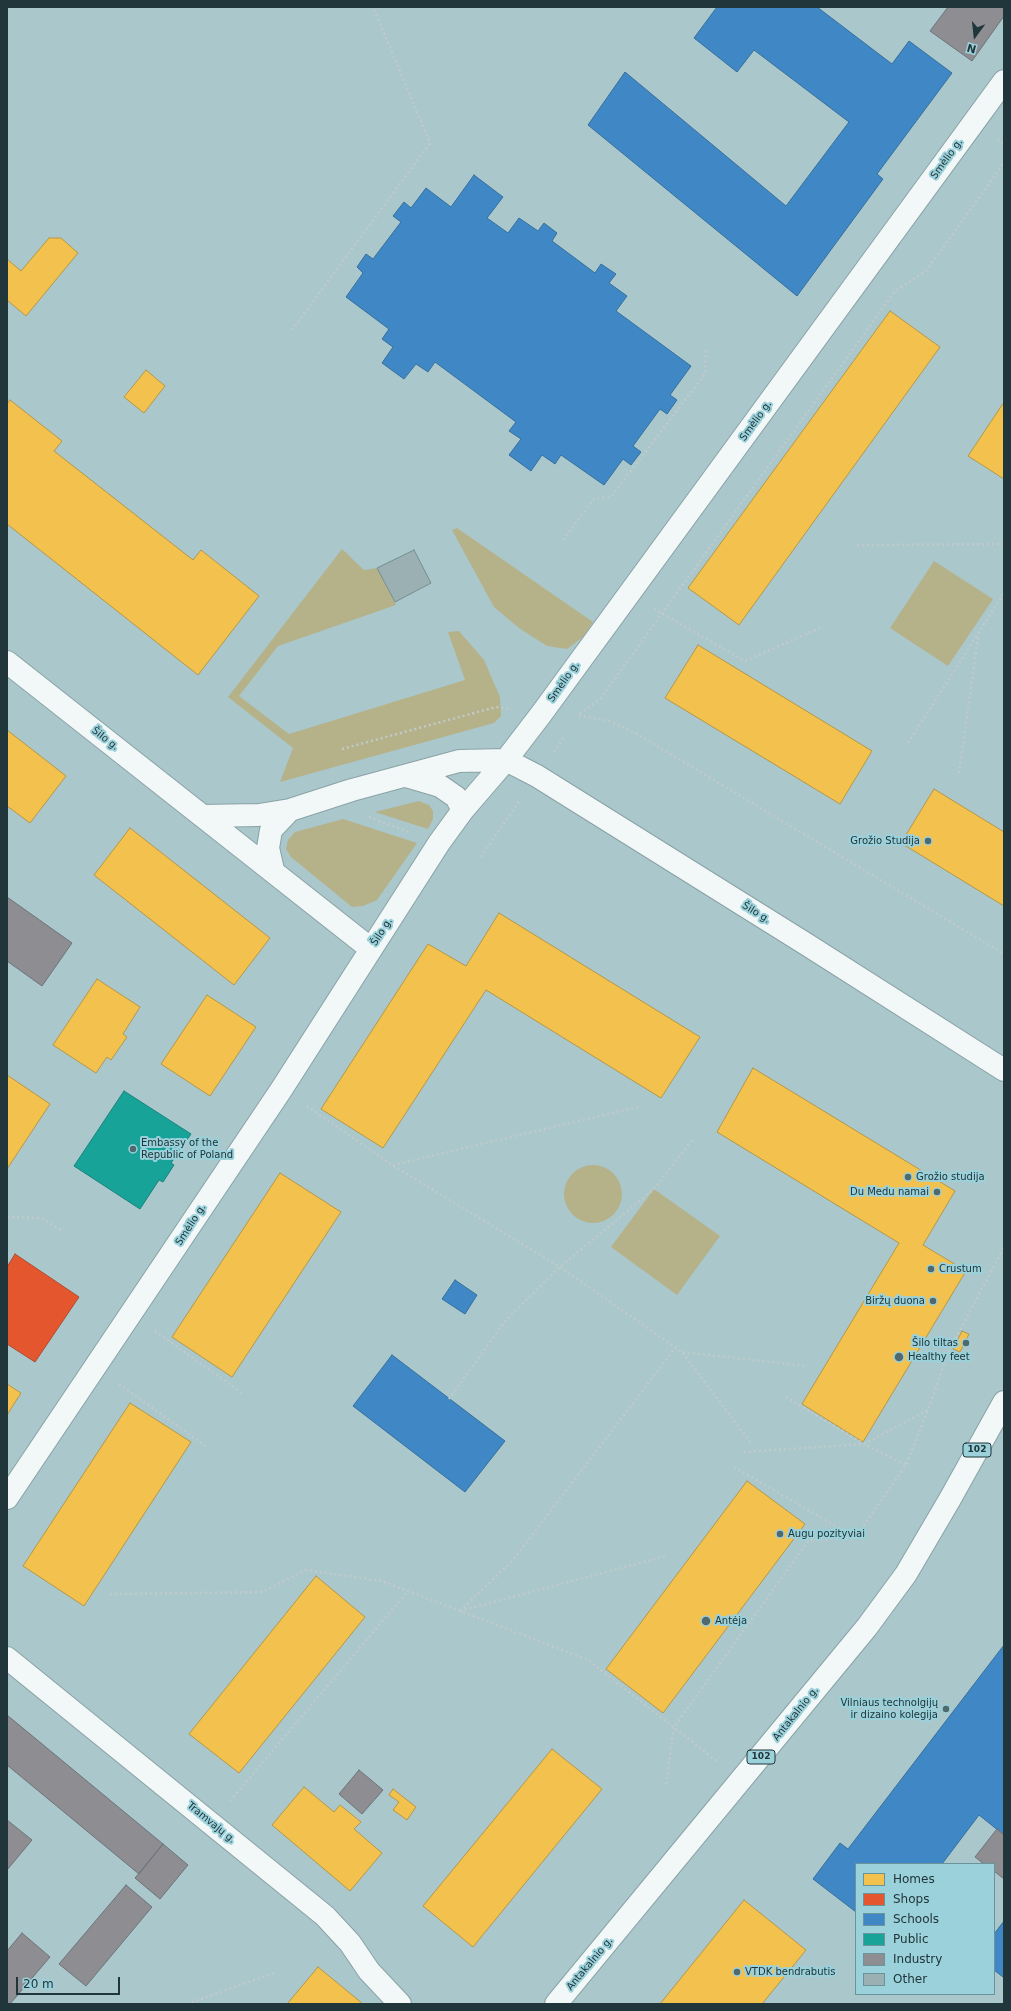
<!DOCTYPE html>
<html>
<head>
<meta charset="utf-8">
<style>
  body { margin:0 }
  #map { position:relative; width:1011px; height:2011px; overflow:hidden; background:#aac7cc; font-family:"DejaVu Sans",sans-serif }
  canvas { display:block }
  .frame { position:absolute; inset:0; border:8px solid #20363a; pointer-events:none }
  .legend { position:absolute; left:855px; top:1863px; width:140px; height:132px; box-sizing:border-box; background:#9bd1db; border:1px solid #6a939b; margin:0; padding:5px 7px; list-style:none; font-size:12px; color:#20363a }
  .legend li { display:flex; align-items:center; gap:8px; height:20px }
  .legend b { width:20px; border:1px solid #6a939b }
  .north { position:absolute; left:955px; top:16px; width:40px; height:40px; -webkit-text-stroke:3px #9bd1db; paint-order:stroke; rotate:195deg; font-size:11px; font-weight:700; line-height:16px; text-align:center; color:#20363a }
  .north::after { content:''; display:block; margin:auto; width:14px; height:18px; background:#20363a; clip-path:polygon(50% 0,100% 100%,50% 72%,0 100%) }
  .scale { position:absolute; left:16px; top:1977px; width:104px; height:18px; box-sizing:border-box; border:2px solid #20363a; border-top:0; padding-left:5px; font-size:12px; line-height:14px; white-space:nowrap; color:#20363a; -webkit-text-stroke:3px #9bd1db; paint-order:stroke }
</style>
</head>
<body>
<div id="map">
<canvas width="1011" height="2011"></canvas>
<div class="frame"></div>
<ul class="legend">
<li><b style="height:11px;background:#f2c14e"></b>Homes</li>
<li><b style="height:11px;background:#e4572e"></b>Shops</li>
<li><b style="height:11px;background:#3f88c5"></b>Schools</li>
<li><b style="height:11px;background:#17a398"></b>Public</li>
<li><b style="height:11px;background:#8d8d92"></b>Industry</li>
<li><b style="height:11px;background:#9ab0b2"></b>Other</li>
</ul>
<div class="north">N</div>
<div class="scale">20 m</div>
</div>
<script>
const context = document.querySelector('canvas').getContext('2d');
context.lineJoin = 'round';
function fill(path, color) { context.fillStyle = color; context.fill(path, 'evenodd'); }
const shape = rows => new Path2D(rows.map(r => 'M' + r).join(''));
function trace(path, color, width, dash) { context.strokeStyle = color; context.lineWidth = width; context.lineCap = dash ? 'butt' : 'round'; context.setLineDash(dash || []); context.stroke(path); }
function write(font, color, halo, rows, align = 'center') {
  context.font = font + ' "DejaVu Sans",sans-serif'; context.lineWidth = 4; context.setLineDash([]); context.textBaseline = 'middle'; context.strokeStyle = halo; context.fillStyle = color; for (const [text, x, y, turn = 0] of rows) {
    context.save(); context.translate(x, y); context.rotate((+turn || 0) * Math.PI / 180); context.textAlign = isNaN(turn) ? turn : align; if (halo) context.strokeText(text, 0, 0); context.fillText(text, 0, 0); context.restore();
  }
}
const green = shape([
  [457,528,593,622,583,637,567,649,547,646,519,628,494,607,452,530],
  [342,549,364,570,377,568,396,605,278,646,239,696,289,734,465,680,448,632,459,631,484,660,500,697,501,716,494,723,280,782,293,748,228,697],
  [934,561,993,599,948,666,890,628],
  [419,801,429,805,433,811,433,819,428,829,375,812],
  [343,819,417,843,377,900,363,906,352,907,291,857,286,849,288,840,295,832],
  '564 1194a29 29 0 1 1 58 0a29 29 0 1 1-58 0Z',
  [654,1189,720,1236,677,1295,611,1247]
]);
const homes = shape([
  [49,238,61,238,78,253,26,316,7,300,7,259,21,271,49,238],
  [890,311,940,347,739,625,688,588,890,311],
  [146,370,165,386,144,413,124,397,146,370],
  [10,400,62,441,54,451,193,560,201,550,259,596,198,675,7,524,7,404,10,400],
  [1004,402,1004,479,968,456,1004,402],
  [698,645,872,751,840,804,665,698,698,645],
  [7,730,66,776,30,823,7,806,7,730],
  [934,789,1004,832,1004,906,901,843,934,789],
  [130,828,270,938,234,985,94,875,130,828],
  [499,913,700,1037,661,1098,486,990,383,1148,321,1109,428,944,466,966,499,913],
  [97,979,140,1007,123,1034,127,1037,111,1060,107,1057,96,1073,53,1045,97,979],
  [207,995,256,1027,210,1096,161,1064,207,995],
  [753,1068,955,1191,923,1245,966,1271,863,1442,802,1404,899,1243,717,1132,753,1068],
  [7,1075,50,1104,7,1169,7,1075],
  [280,1173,341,1212,232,1377,172,1337,280,1173],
  [962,1331,969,1334,960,1352,953,1349,962,1331],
  [7,1384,21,1393,7,1415,7,1384],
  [130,1403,191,1442,84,1606,23,1566,130,1403],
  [747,1481,805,1524,663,1713,606,1669,747,1481],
  [316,1576,365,1617,239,1773,189,1734,316,1576],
  [552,1749,602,1789,473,1947,423,1906,552,1749],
  [304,1787,334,1812,340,1805,361,1822,354,1829,382,1853,350,1891,272,1825,304,1787],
  [393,1789,416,1807,407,1820,393,1810,399,1802,389,1795,393,1789],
  [744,1900,806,1950,762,2004,660,2004,744,1900],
  [318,1967,363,2004,287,2004,318,1967]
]);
const shops = shape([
  [15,1254,79,1297,35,1362,7,1344,7,1267,15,1254]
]);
const schools = shape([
  [717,7,817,7,892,64,909,41,952,73,877,174,883,179,797,296,588,125,625,72,786,206,849,122,754,50,737,72,694,38,717,7],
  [474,175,503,197,487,218,508,233,519,218,538,231,544,223,557,233,552,241,595,273,601,264,616,274,609,283,627,296,616,311,691,366,670,395,677,400,667,414,660,409,633,446,641,452,631,465,623,459,604,485,561,455,555,464,542,455,531,471,509,455,521,439,509,431,516,422,435,362,428,372,416,364,404,379,382,363,393,347,382,339,389,329,346,297,363,273,357,267,366,254,373,259,401,222,393,216,404,202,411,208,426,188,451,207,474,175],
  [455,1280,477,1295,465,1314,442,1299,455,1280],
  [392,1355,505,1441,465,1492,353,1406,392,1355],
  [1004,1645,1004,1835,979,1815,942,1864,856,1864,856,1912,813,1879,840,1843,848,1849,1004,1645],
  [1004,1921,1004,1976,1003,1977,994,1970,994,1934,1004,1921]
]);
const public = shape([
  [124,1091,191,1134,171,1163,174,1165,163,1182,159,1180,140,1209,74,1166,124,1091]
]);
const industry = shape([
  [948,7,1004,7,1004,16,972,61,930,31,948,7],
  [7,897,72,943,42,986,7,961,7,897],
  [7,1715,163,1844,139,1874,7,1765,7,1715],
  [359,1770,383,1790,362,1814,339,1794,359,1770],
  [7,1820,32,1840,7,1870,7,1820],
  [997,1829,1004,1835,1004,1879,994,1871,994,1864,984,1864,975,1857,997,1829],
  [163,1844,188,1865,160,1899,135,1878,163,1844],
  [126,1885,152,1907,86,1986,59,1964,126,1885],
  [22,1933,50,1957,10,2004,7,2004,7,1951,22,1933]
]);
const building = shape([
  [414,550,431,583,395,602,377,568,414,550]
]);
const path = shape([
  [998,139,1004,144],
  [292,330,430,143,373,7],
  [563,540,594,499,611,497,705,374,706,348],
  [857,545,1004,544],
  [654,609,745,661,822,627],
  [580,714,601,698,895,291,926,271,1004,163],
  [579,715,609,721,637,734,1004,954],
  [908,743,1004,593],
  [342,749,496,707,508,709],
  [554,752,563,738],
  [959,773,978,637],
  [369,817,411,833],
  [481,857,520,800],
  [307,1106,392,1165,560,1267,682,1352,751,1443],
  [393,1165,642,1106],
  [7,1217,41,1218,61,1230],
  [155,1331,242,1393],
  [683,1352,805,1366],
  [119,1384,207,1447],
  [786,1397,864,1444,906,1465],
  [449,1399,506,1320,560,1267,654,1189,693,1139],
  [744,1452,864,1444,928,1410],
  [734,1467,855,1537],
  [855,1538,906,1465,928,1410,948,1353,1004,1247],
  [110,1594,262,1592,306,1570,382,1581,588,1660,718,1762],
  [460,1611,513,1560,676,1347],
  [460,1611,666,1556],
  [666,1784,674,1727,809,1540,855,1538],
  [230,1801,408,1591],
  [187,2004,274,1973]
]);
const minor = shape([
  [7,662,371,949],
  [406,776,440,786,456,797,463,810],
  [202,816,259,815,290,810,352,790,459,761,506,760,537,776,806,944,1004,1070],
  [273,870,268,848,271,830,290,810],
  [7,1498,281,1090,439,843,463,810,506,760,542,713,1004,81],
  [7,1658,325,1916,350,1943,369,1971,400,2004]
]);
const major = shape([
  [556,2004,867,1627,906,1574,950,1499,1004,1402]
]);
const markers = [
  [928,841,4,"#50696d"],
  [133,1149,4,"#50696d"],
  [908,1177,4,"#50696d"],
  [937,1192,4,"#50696d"],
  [931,1269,4,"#50696d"],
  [933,1301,4,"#50696d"],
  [966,1343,4,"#50696d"],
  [899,1357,5,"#50696d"],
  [780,1534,4,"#50696d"],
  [706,1621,5,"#50696d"],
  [946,1709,4,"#50696d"],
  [737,1972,4,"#50696d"]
];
const shields = [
  [977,1450,28],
  [761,1757,28]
];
const shieldNames = [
  ["102",977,1450],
  ["102",761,1757]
];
const streetNames = [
  ["Smėlio g.",947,159,-54],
  ["Smėlio g.",756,421,-54],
  ["Smėlio g.",564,682,-55],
  ["Šilo g.",105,739,38],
  ["Šilo g.",756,913,32],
  ["Šilo g.",382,932,-57],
  ["Smėlio g.",191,1225,-57],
  ["Antakalnio g.",796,1714,-51],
  ["Tramvajų g.",211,1823,39],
  ["Antakalnio g.",590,1964,-50]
];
const poiNames = [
  ["Grožio Studija",920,841,"right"],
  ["Embassy of the",141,1143],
  ["Republic of Poland",141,1155],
  ["Grožio studija",916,1177],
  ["Du Medu namai",929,1192,"right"],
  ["Crustum",939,1269],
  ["Biržų duona",925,1301,"right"],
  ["Šilo tiltas",958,1343,"right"],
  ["Healthy feet",908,1357],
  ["Augu pozityviai",788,1534],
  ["Antėja",715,1621],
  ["Vilniaus technolgijų",938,1703,"right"],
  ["ir dizaino kolegija",938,1715,"right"],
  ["VTDK bendrabutis",745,1972]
];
fill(green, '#b5b289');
fill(homes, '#f2c14e');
trace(homes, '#b39748', 1);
fill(shops, '#e4572e');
trace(shops, '#a94d32', 1);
fill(schools, '#3f88c5');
trace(schools, '#366f9b', 1);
fill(public, '#17a398');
trace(public, '#1a827c', 1);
fill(industry, '#8d8d92');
trace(industry, '#6c7378', 1);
fill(building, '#9ab0b2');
trace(building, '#768d8e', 1);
trace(minor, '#8aa2a6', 24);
trace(major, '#8aa2a6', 24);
trace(path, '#c1cacb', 2.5, [2, 3]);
trace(minor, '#f2f7f7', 22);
trace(major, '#f2f7f7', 22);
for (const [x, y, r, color] of markers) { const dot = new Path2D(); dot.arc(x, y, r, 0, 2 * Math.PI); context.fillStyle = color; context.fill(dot); trace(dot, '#9bd1db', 1.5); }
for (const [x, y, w] of shields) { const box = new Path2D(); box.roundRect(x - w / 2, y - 7, w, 14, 3); context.fillStyle = '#9bd1db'; context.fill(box); trace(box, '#20363a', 1); }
write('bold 9px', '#20363a', null, shieldNames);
write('10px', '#20363a', '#9bd1db', streetNames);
write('10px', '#20363a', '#9bd1db', poiNames, 'left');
</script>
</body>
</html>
